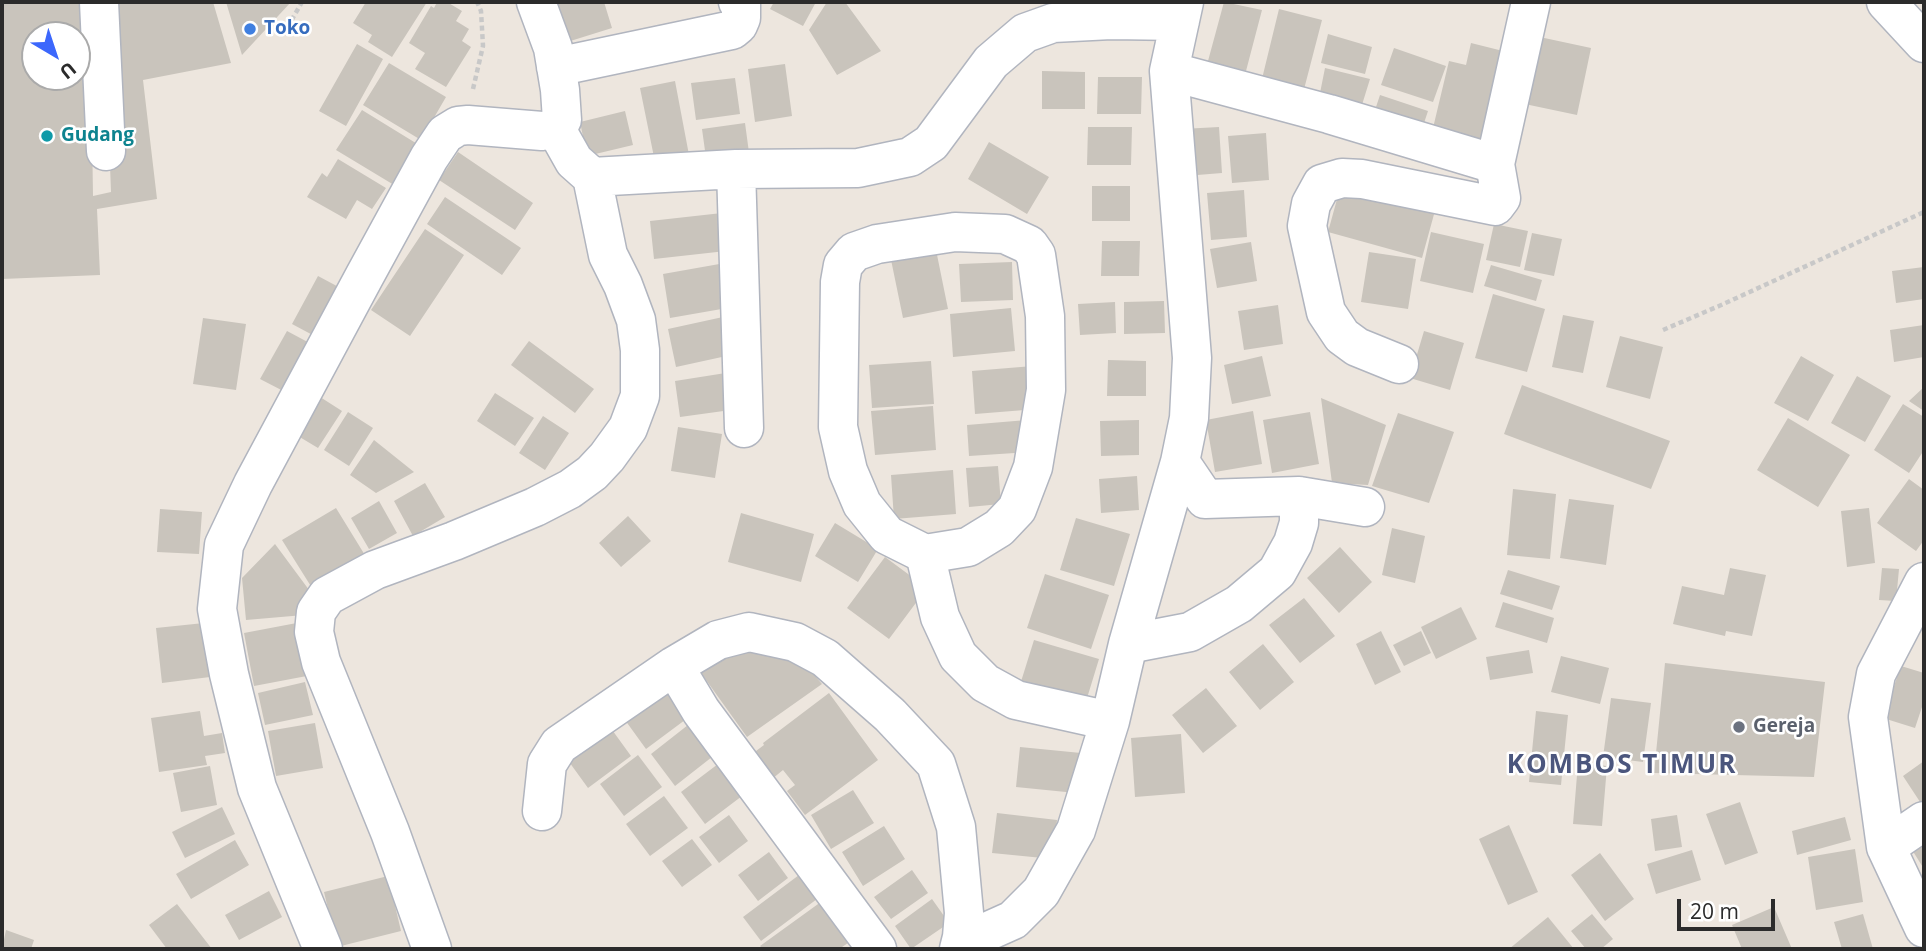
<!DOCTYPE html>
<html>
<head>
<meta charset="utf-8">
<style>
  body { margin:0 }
  #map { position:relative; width:1926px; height:951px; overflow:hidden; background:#ede6de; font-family:"Open Sans",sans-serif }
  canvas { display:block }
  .frame { position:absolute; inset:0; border:4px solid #2b2b2b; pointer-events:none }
  .north { position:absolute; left:21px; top:21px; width:70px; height:70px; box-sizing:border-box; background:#fff; border:2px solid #aaa; border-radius:50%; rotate:141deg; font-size:19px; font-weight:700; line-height:28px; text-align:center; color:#2b2b2b }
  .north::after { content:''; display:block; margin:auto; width:24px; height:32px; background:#3c67fc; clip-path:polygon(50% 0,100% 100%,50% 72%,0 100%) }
  .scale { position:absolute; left:1677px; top:899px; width:98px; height:32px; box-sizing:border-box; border:4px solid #2b2b2b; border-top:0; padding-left:9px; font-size:21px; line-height:24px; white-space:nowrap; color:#2b2b2b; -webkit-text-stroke:5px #fff; paint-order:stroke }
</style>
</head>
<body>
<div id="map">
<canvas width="1926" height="951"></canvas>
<div class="frame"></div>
<div class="north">U</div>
<div class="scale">20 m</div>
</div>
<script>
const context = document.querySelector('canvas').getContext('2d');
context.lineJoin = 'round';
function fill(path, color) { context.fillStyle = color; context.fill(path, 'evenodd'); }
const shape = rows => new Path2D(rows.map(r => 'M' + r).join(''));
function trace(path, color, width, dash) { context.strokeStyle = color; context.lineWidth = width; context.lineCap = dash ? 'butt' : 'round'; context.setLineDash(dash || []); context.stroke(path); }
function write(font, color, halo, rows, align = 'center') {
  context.font = font + ' "Open Sans",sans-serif'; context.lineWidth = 5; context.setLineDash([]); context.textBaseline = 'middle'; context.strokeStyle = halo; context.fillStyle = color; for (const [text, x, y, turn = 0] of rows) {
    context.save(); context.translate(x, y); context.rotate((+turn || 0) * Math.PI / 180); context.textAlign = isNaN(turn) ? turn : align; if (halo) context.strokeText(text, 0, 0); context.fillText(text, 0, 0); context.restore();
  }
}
const building = shape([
  [2,2,90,2,93,196,111,192,104,2,213,2,231,63,143,80,157,199,97,209,100,275,2,279],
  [35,35,77,35,77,77,35,77],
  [226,2,291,2,242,55],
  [366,2,427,2,392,57,368,42,372,35,353,23],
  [437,2,447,2,462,11,456,21,469,29,462,41,471,47,446,87,415,69,425,53,409,43,431,6,434,8],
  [550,2,604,2,612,28,564,43],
  [774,2,816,2,803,26,770,9],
  [827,2,845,2,881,51,837,75,809,30],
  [1224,2,1262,10,1246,71,1208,61],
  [1279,9,1322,20,1302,97,1260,87],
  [1328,34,1372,47,1365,74,1321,63],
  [1535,36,1591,48,1577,115,1520,103],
  [1471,43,1507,52,1486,142,1433,128,1449,61,1466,65],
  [357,44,383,59,346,126,319,111],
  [1394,48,1446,66,1433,102,1381,85],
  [389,63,446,97,421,140,363,105],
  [785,64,792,116,755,122,748,69],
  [1325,68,1370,79,1361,108,1319,98],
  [1042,71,1085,72,1085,109,1042,109],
  [1098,77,1142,77,1141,114,1097,114],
  [735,78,740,114,696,120,691,83],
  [675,81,689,155,655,162,640,88],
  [1380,95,1428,111,1419,138,1371,122],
  [362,110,419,145,394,185,336,150],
  [625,111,633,145,587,156,580,122],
  [745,123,750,160,707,165,702,129],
  [1088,127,1132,127,1131,165,1087,165],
  [1219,127,1222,173,1185,176,1182,129],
  [1266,133,1269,180,1232,183,1228,136],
  [989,142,1049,177,1027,214,968,179],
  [458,152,533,203,515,230,439,180],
  [338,159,386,188,372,209,357,200,346,219,307,197,322,173,327,177],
  [1342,181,1436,207,1422,258,1328,232],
  [1092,186,1130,186,1130,221,1092,221],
  [1244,190,1247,237,1211,240,1207,193],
  [445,197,521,248,502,275,427,224],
  [722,213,726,251,654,259,650,221],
  [1494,224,1528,231,1520,267,1486,260],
  [425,229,464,255,410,336,371,310],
  [1431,232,1484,244,1473,293,1420,281],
  [1532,233,1562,239,1554,276,1524,270],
  [934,240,948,309,903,318,889,250],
  [1102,241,1140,241,1139,276,1101,276],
  [1251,242,1257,281,1217,288,1210,249],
  [1369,252,1416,259,1408,309,1361,302],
  [1012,262,1013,300,961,302,959,264],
  [725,263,733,307,670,318,663,274],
  [1491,265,1542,280,1536,301,1484,286],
  [1924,267,1924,299,1896,303,1892,271],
  [318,276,348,292,322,340,292,324],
  [1493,294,1545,309,1527,372,1475,358],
  [1164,301,1165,333,1124,334,1124,302],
  [1115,302,1116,333,1080,335,1078,304],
  [1278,305,1283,344,1244,350,1238,311],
  [1011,308,1015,351,953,357,950,314],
  [1563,315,1594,321,1583,373,1552,367],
  [723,317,731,355,676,367,668,329],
  [203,318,246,324,236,390,193,384],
  [1924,325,1924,357,1894,362,1890,330],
  [287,331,317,347,291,395,260,379],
  [1424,331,1464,343,1450,390,1410,378],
  [1620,336,1663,347,1650,399,1606,387],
  [529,341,594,389,575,413,511,365],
  [1262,356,1271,396,1232,404,1224,365],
  [1801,356,1834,375,1808,421,1774,403],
  [1108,360,1146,361,1146,396,1107,396],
  [931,361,934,404,872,408,869,365],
  [1033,366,1037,409,975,414,972,371],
  [732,372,738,409,680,417,675,381],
  [1857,376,1891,396,1865,442,1831,423],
  [1522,385,1670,441,1651,489,1504,434],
  [1924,387,1924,411,1909,401],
  [495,393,534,418,515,446,477,421],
  [317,395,342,411,318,448,293,433],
  [1321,398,1386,425,1368,485,1332,483],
  [1903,404,1924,417,1924,450,1909,473,1874,450],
  [933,406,936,450,875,455,871,411],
  [1253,411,1262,464,1215,472,1206,420],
  [348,412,373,428,349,466,324,450],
  [1310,412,1319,464,1272,473,1263,420],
  [1398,413,1454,432,1429,503,1372,486],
  [543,416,569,433,545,470,519,453],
  [1788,418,1850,455,1818,507,1757,470],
  [1027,420,1030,452,969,456,967,425],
  [1139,420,1139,455,1101,456,1100,421],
  [678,427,722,434,715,478,671,471],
  [374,440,414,472,376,493,350,475],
  [998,466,1001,504,969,507,966,468],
  [953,470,956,514,894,519,891,475],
  [1137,476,1139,510,1101,513,1099,479],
  [1909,479,1924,490,1924,540,1916,551,1877,523],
  [425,483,445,517,413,536,394,501],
  [1513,489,1556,494,1550,559,1507,555],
  [1569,499,1614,505,1606,565,1560,558],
  [379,501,397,533,369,549,351,518],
  [336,508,371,565,317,596,282,540],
  [1869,508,1875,563,1847,567,1841,511],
  [160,509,202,512,199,554,157,552],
  [741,513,814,534,801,582,728,562],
  [628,516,651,541,621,567,599,543],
  [1076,518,1130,534,1114,586,1060,570],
  [835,523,878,549,858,582,815,556],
  [1392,528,1425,536,1415,583,1382,575],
  [275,544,315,598,304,615,246,620,242,578],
  [1340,547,1372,582,1339,613,1307,578],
  [885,557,927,588,889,639,847,608],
  [1730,568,1766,575,1752,636,1726,631,1725,636,1673,624,1682,586,1724,595],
  [1882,568,1899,569,1896,601,1879,600],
  [1508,570,1560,586,1552,610,1500,594],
  [1045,574,1109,595,1091,649,1027,628],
  [1304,598,1335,636,1300,663,1269,625],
  [1503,602,1554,618,1547,643,1495,627],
  [1461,607,1477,639,1436,659,1421,627],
  [302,622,312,675,254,686,244,633],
  [204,623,210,677,162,683,156,628],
  [1381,631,1401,672,1375,685,1356,644],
  [1421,631,1431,653,1404,666,1393,645],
  [751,638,789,646,822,684,747,737,701,673],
  [1034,640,1099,659,1084,708,1019,688],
  [1263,644,1294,682,1260,710,1229,672],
  [1529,650,1533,673,1490,680,1486,657],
  [1561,656,1609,668,1600,704,1551,692],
  [1665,663,1825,682,1814,777,1654,773],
  [1901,666,1924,673,1924,701,1915,728,1883,718],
  [305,682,313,715,265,725,258,693],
  [668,688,689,717,646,749,625,720],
  [1206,688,1237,726,1203,753,1172,715],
  [829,693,878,760,805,815,787,791,795,785,783,770,772,779,752,754,764,745,763,743],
  [1611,698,1651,703,1643,762,1603,757],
  [200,711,204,736,222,733,225,753,205,756,207,765,159,772,151,718],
  [1536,711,1568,715,1561,785,1529,782],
  [315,723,323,768,276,776,268,731],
  [688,725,712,757,675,786,651,754],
  [610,727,631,756,588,788,567,759],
  [1181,734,1185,793,1135,797,1131,738],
  [1020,747,1081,753,1076,793,1016,787],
  [638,755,662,787,624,816,600,784],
  [1924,761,1924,808,1903,776],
  [1578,763,1607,766,1602,826,1573,824],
  [718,764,742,796,705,824,681,792],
  [210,766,217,805,181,812,173,773],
  [853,790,874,823,831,849,811,815],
  [664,796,688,828,650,856,626,824],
  [1740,802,1758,853,1725,865,1706,814],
  [222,807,235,834,185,858,172,832],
  [997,813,1057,820,1053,859,992,853],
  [729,815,748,841,719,863,699,837],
  [1677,815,1682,847,1655,851,1651,819],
  [1845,817,1851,840,1797,855,1792,831],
  [1509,825,1538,892,1508,905,1479,839],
  [884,826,905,859,863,886,842,852],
  [1924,836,1924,869,1909,845],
  [692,839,712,865,682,887,662,861],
  [235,840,249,865,191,899,176,874],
  [1855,849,1863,902,1816,910,1808,857],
  [1692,850,1701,880,1656,894,1647,864],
  [769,852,788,878,758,901,738,875],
  [1600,853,1634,899,1605,921,1571,875],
  [912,870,928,893,891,919,874,897],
  [803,872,821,896,761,941,743,917],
  [388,876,401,931,337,947,324,892],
  [269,891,282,917,239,940,225,915],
  [825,899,854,939,839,949,763,949,760,946],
  [932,899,949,923,911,949,895,926],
  [177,904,212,949,167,949,149,925],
  [1774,907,1792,949,1742,949,1732,925],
  [1592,914,1613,939,1601,949,1586,949,1571,931],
  [1863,914,1873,949,1842,949,1834,922],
  [1548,917,1574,949,1509,949],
  [6,930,34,940,31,949,2,949]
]);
const path = shape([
  [283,35,302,2],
  [473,89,483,46,481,11,477,2],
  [1663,330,1719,306,1924,212]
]);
const minor = shape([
  [99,2,106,151],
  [536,2,553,48,560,90,562,120,556,129],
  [1886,2,1924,43],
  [556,67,732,30,738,25,741,18,741,4,738,2],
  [1169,71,1329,114,1495,164,1531,2],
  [736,169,744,428],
  [592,177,736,169,858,168,910,157,931,143,991,62,1025,33,1053,23,1111,20,1180,21],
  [955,232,1005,234,1029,245,1036,255,1045,316,1046,390,1033,467,1017,509,999,528,968,547,925,554,887,535,862,504,848,471,838,427,840,282,843,265,854,252,877,244,955,232],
  [1399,364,1357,347,1342,336,1326,312,1307,226,1311,204,1322,184,1342,178,1362,179,1495,206,1501,198,1495,164],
  [1180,462,1205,499,1299,496,1365,507],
  [925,554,940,617,958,656,985,683,1016,700,1110,721],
  [1924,582,1876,674,1868,717,1886,847,1924,928],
  [1128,644,1190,632,1239,604,1277,572,1293,543,1299,523,1299,496],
  [674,666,701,711,877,949],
  [542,811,547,764,559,745,674,666,718,640,749,632,795,642,825,658,890,715,936,764,956,827,964,913,962,937,959,949],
  [1886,847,1924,821],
  [962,937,984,933,1013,920,1041,892,1076,830,1110,721,1128,644,1180,462,1189,418,1192,358,1169,71,1184,2],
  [323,949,257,788,229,674,217,609,224,545,253,484,364,277,429,158,445,134,458,126,468,125,542,131,556,129],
  [432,949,390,832,321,662,314,632,316,612,327,596,375,570,454,541,535,507,570,489,592,473,607,457,628,428,640,396,640,350,636,320,623,285,608,255,592,177,574,161,556,129]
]);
const markers = [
  [250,29,7,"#3f7fe0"],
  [47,136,7,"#0f9aa8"],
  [1739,727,7,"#6b7280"]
];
const shopNames = [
  ["Toko",264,29]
];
const cultureNames = [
  ["Gudang",61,136]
];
const worshipNames = [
  ["Gereja",1753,727]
];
const districtNames = [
  ["KOMBOS TIMUR",1622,766]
];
fill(building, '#c9c4bc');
trace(minor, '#b1b5bf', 41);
trace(path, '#c8c8c8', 4.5, [5, 3.5]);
trace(minor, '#fff', 38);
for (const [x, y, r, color] of markers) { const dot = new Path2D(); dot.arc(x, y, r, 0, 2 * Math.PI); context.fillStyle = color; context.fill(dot); trace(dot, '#fff', 2.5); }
write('bold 19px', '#366cbe', '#fff', shopNames, 'left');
write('bold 19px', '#0d838f', '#fff', cultureNames, 'left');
write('bold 19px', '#5b616d', '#fff', worshipNames, 'left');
context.letterSpacing = '2px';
write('bold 26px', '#4b567d', '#fff', districtNames);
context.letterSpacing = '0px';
</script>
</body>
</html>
